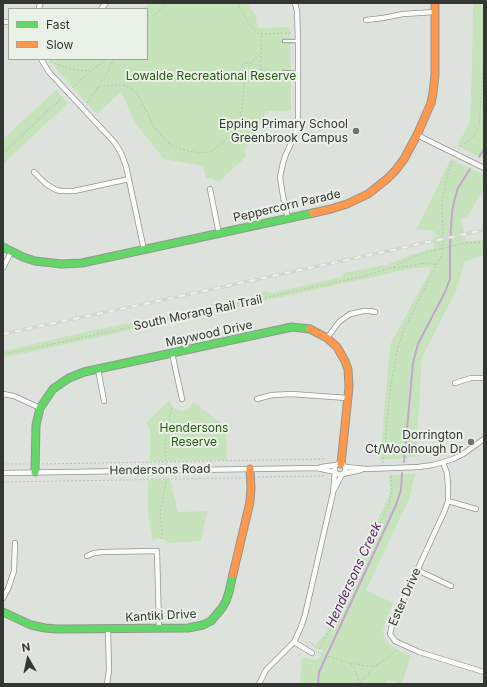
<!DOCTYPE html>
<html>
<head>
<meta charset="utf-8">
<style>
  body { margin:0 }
  #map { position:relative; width:487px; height:687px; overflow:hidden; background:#dee2dc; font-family:Inter,sans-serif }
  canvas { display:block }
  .frame { position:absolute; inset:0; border:4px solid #333632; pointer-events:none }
  .legend { position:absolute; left:8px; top:8px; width:140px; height:52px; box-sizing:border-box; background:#eaf1e7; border:1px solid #a1a69f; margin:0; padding:5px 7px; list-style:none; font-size:12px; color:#333632 }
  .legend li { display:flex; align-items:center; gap:8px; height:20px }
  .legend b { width:20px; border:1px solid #a1a69f }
  .north { position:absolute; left:8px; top:639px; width:40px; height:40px; -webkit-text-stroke:3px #eaf1e7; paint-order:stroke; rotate:351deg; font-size:11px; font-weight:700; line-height:16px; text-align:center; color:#333632 }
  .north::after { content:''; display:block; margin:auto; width:14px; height:18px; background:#333632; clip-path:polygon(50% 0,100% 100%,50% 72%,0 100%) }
</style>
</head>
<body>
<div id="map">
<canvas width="487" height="687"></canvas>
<div class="frame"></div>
<ul class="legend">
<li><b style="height:5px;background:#63d668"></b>Fast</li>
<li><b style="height:5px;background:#ff974d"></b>Slow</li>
</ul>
<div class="north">N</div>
</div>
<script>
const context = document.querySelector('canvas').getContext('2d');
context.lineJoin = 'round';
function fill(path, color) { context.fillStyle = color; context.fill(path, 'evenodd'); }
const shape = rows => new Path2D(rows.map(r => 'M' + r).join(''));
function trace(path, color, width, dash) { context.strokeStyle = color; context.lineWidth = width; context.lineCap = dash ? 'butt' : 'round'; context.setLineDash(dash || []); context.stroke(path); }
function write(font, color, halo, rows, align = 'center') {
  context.font = font + ' Inter,sans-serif'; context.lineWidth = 4; context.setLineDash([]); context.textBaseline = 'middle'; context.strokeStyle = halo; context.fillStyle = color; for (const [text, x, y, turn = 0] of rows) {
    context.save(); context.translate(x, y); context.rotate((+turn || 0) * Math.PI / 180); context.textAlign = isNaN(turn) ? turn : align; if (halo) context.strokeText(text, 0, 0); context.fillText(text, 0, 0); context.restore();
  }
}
const green = shape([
  [149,3,246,3,256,15,257,28,290,27,291,111,267,111,245,148,246,157,218,182,212,178,206,178,203,166,164,159,136,124,121,92,97,114,58,71,49,59,147,59,147,9,142,9],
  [473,3,484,3,484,159,457,146,469,124,470,119,472,68],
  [56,90,68,103,3,164,3,139],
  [451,159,484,175,484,189,467,217,462,218,461,220,466,241,484,240,484,255,464,262,457,289,422,357,416,457,380,460,390,345,430,271,429,267,409,269,3,358,3,351,95,330,197,309,250,297,266,291,271,293,342,277,343,273,386,265,410,255,434,248,433,238,436,237,434,231,417,229],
  [170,400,172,406,175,409,182,411,185,410,190,407,193,402,226,427,227,460,150,461,150,431,147,422],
  [415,474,409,499,366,590,393,603,385,621,383,630,385,639,390,645,394,648,411,656,402,684,388,680,386,684,300,684,302,657,316,660,321,657,323,650,317,648,315,645,325,634,387,499,390,492,389,475],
  [148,480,170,480,178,512,207,511,201,541,169,543,164,539,161,538,156,539,152,540,148,512]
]);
const stream = shape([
  [479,157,484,149],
  [404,462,413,363,418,344,445,292,450,279,450,246,452,212,455,198,458,188,470,169],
  [318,684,319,672,396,505,401,490,402,473]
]);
const path = shape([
  [237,3,250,25,260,35],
  [147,22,168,3],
  [291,33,261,34,261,77,292,79],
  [50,62,76,70,88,71,91,71,106,59],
  [261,70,269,70],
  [72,88,91,71],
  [97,88,107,73,114,59],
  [87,103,97,89,101,86,122,85,131,88,138,95,142,102,154,127,168,143,178,148,194,152,200,153,208,152,212,151,232,135,237,128,240,123,243,101,244,80,242,75,243,64,245,63,251,63,253,60,261,54],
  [458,150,460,147,474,136,479,125,480,113,484,48],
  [3,153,64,96],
  [466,243,484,242],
  [394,268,402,267,426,263,429,263,436,265],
  [3,354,34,348,364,276,391,268,413,257,435,250],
  [383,463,391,384,398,347,404,330,442,254,443,235,442,202,448,173,453,160],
  [3,464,28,464],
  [42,464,324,459,324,461],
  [166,465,166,459,165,449,166,434,170,415,173,406],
  [258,477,324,476,324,474],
  [3,482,244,478],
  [161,539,162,532,160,513,166,483,166,476],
  [306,643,308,641,318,649],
  [299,656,300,652],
  [350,663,367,666,375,666],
  [360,683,376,665,387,659,397,649],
  [359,684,358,678,353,666,350,663,321,654,319,653,318,651,332,626,389,504,392,491,391,473]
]);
const lane = shape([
  [284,41,298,41],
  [284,72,297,73]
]);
const street = shape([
  [39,9,40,3],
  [101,9,106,3],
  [366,20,383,18,403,14,435,12],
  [3,22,9,22],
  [41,59,49,72,115,143,121,153,126,166,144,250],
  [417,135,484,168],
  [34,172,46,184,56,190,61,191,74,191,129,179],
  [210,189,219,234],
  [288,219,283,196,280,177,283,163,286,154,294,137,298,124,298,41,297,11,295,3],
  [3,268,11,252],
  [327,338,339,322,350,314,364,311,370,311,375,312],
  [172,353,182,399],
  [98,369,104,401],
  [455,383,471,378,484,378],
  [3,394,14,396,40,408],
  [257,399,272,395,292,394,347,398],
  [443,463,447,473,448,487,448,501,445,510,392,625,390,634,393,638,395,641,419,652,484,672],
  '334.5 469a5.5 5.5 0 1 1 11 0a5.5 5.5 0 1 1-11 0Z',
  [321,467,336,465],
  [345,467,367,469,418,467,433,465,453,459,463,454,484,439],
  [3,473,317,468,335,472],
  [343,474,361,470],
  [334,490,342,474],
  [448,501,476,509],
  [87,556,94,553,103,552,157,551,159,628],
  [417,570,451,586],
  [3,598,8,589,14,571,15,543],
  [312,653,294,642,301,627,305,615,333,493,335,472],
  [107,684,109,670,108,629],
  [259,684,266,670,294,642]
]);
const fast = shape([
  [3,247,23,257,35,261,61,264,82,263,313,213],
  [35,472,36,425,40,408,53,389,69,378,84,372,292,327,310,329],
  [3,612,31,625,45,628,57,629,188,628,203,625,211,621,222,608,226,601,229,592,233,574]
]);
const slow = shape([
  [313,213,331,209,347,204,368,194,387,179,395,171,404,159,417,135,431,103,433,93,435,75,435,3],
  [310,329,327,338,337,347,345,361,348,369,349,387,341,464],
  [233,574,250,502,251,488,250,469]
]);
const rail = shape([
  [3,334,153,302,484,230]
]);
const pathBridge = shape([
  [435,250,466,243]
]);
const markers = [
  [356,131,4,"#6f726e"],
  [471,442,4,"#6f726e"]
];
const parkNames = [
  ["Lowalde Recreational Reserve",211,76],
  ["Hendersons",194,428],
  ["Reserve",194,442]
];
const poiNames = [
  ["Epping Primary School",348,124],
  ["Greenbrook Campus",348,138],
  ["Dorrington",463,435],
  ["Ct/Woolnough Dr",463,449]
];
const streetNames = [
  ["Peppercorn Parade",287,206,-13],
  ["South Morang Rail Trail",198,313,-12],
  ["Maywood Drive",209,334,-12],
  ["Hendersons Road",160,470,-1],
  ["Ester Drive",405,597,-66],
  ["Kantiki Drive",161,616,-3]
];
const waterNames = [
  ["Hendersons Creek",354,575,-65]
];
fill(green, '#c6e3bc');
trace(stream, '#c6a4d0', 2);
trace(lane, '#939692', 4.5);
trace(street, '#939692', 6);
trace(fast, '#939692', 9);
trace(slow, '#939692', 9);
trace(path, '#bfc1bf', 1, [2, 2]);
trace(lane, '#fafbfa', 2.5);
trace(street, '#fafbfa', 4.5);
trace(fast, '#63d668', 7);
trace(slow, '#ff974d', 7);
trace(rail, '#d5d6d4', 3.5);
trace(rail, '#eaf1e7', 2, [6]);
trace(pathBridge, '#bfc1bf', 1, [2, 2]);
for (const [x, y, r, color] of markers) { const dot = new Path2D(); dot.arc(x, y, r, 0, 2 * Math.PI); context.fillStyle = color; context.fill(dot); trace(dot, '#eaf1e7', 1.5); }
write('12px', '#2a5915', '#eaf1e7', parkNames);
write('12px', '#333632', '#eaf1e7', poiNames, 'right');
write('12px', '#333632', '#eaf1e7', streetNames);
write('italic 13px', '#622473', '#eaf1e7', waterNames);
</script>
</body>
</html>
